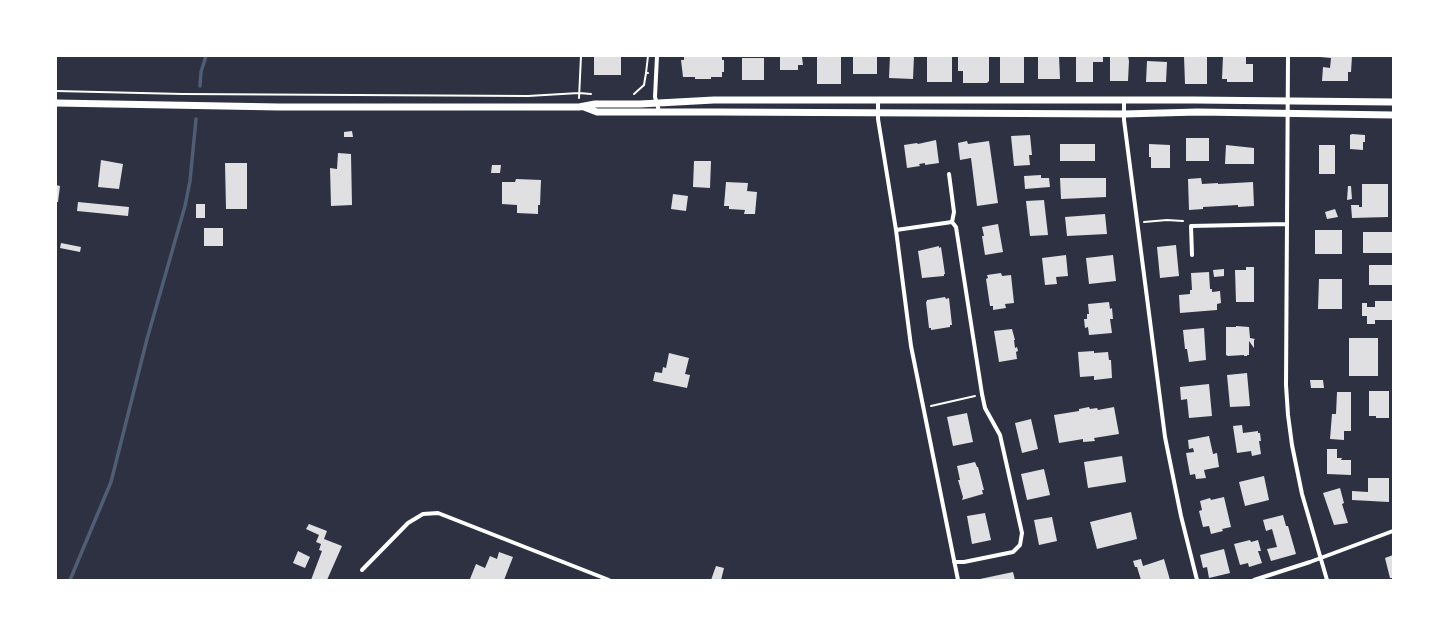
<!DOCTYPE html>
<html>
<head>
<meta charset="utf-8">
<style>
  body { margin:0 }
  #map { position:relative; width:1449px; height:636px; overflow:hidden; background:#2d3142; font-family:"Times New Roman",serif }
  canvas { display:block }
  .frame { position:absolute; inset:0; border:57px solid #fff; pointer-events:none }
</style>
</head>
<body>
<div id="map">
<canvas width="1449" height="636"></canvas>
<div class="frame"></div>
</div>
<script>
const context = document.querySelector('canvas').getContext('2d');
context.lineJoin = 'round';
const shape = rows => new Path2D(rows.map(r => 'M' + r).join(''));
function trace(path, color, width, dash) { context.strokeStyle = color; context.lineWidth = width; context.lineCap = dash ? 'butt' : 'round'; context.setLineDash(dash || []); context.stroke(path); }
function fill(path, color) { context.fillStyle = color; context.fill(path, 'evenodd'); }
const stream = shape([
  [200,86,201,72,206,56],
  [70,580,111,482,147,339,185,206,190,181,196,119]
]);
const building = shape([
  [594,56,621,56,621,75,594,75],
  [684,56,722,56,722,60,724,60,724,72,722,72,722,77,711,77,711,79,695,79,695,77,683,77,681,60,684,60],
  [780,56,800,56,802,57,803,65,798,65,798,70,780,70],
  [817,56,841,56,841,84,817,84],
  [853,56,877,56,877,74,853,74],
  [890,56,914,56,913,79,889,78],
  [927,56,952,56,952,82,927,82],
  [962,56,989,56,989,81,987,83,963,83,963,71,958,71,958,57],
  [1000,56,1024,56,1024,83,1000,83],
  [1038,56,1059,56,1060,79,1038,79],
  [1076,56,1103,56,1103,62,1093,62,1093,82,1076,82],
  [1110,56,1128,56,1129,61,1128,81,1110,81],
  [1184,56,1207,56,1207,84,1185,84],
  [1223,56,1246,56,1246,64,1253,64,1253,82,1227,82,1227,79,1222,79],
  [1321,56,1352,56,1351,72,1348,72,1348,81,1322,81,1323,67,1330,68,1331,58,1320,57],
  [742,58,764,58,764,80,742,80],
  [1147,61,1167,62,1166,82,1146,82],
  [352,131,353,137,344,137,344,132],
  [1352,134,1365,135,1365,142,1363,142,1363,150,1350,149,1350,135],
  [1030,135,1032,155,1029,155,1030,165,1014,166,1011,136],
  [1186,138,1209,138,1209,161,1186,161],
  [936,140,939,163,925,165,925,163,919,164,920,166,907,168,904,145,917,143,918,144],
  [967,141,968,144,989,141,998,203,977,206,971,158,960,160,958,143],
  [1060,144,1095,144,1095,161,1060,161],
  [1149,144,1170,145,1170,168,1151,168,1151,157,1149,157],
  [1226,145,1254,148,1254,164,1225,164],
  [1319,145,1335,145,1335,174,1319,174],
  [338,153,351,154,352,205,331,206,330,168,337,169],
  [101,160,123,164,119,189,98,187],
  [694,161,711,161,710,188,693,187],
  [225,163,247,163,247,209,226,209],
  [492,165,501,165,500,173,491,173],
  [1041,175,1041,178,1049,178,1050,187,1025,189,1024,176],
  [1060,178,1106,178,1106,197,1061,199],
  [1201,178,1202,184,1218,183,1218,184,1253,182,1254,206,1238,207,1238,205,1203,207,1203,209,1189,210,1188,179],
  [516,179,541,180,540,205,538,205,538,214,517,213,517,205,502,204,502,182,515,182],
  [726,182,748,183,747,191,757,192,755,214,744,214,745,210,729,209,729,206,724,206],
  [1362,184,1388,184,1388,217,1352,218,1351,205,1359,205,1359,207,1362,207],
  [56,185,60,186,58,202,56,202],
  [1348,186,1351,186,1352,199,1347,200],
  [673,194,688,196,686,211,671,209],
  [1044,200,1048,235,1030,236,1026,201],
  [78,202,129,207,128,216,77,211],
  [196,204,205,204,205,218,196,218],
  [1335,209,1338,217,1327,219,1325,212],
  [1105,214,1107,234,1067,236,1065,217],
  [998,224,1003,252,985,255,982,236,984,236,982,227],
  [204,228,223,228,223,246,204,246],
  [1315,230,1342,230,1342,254,1315,254],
  [1363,232,1393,232,1393,253,1363,253],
  [61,243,81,247,80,252,60,248],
  [1176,245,1179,276,1160,278,1157,247],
  [939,246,939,248,941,247,945,274,944,274,944,276,922,278,918,251],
  [1066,255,1068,276,1056,277,1057,284,1045,285,1042,258],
  [1113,255,1116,281,1089,284,1086,258],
  [1369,265,1393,265,1393,285,1369,285],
  [1246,267,1254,267,1254,302,1236,302,1235,270,1246,270],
  [1224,269,1224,276,1214,277,1213,270],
  [1209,272,1210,289,1212,289,1212,292,1220,291,1221,303,1217,304,1217,310,1180,313,1179,295,1190,294,1190,290,1192,290,1191,273],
  [1001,273,1002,276,1011,275,1014,303,1005,304,1006,308,993,310,993,306,990,306,986,279,988,278,987,275],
  [1319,279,1342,279,1342,309,1318,309],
  [945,297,946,299,949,298,952,325,950,325,950,327,931,330,931,328,929,328,926,302,927,301,927,300],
  [1375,301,1393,301,1393,320,1375,320,1375,324,1367,324,1367,316,1362,316,1362,303,1367,303,1367,307,1375,307],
  [1109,302,1110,309,1112,308,1113,319,1110,319,1112,333,1089,335,1088,327,1085,328,1084,319,1087,319,1087,314,1089,314,1088,304],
  [1236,326,1249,327,1250,338,1255,339,1254,340,1254,348,1249,341,1249,355,1247,355,1247,356,1244,356,1244,355,1228,356,1226,355,1226,327,1236,327],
  [1204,328,1206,360,1189,362,1187,349,1185,349,1183,330],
  [1012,329,1015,340,1014,340,1015,348,1017,347,1018,351,1016,352,1017,359,999,362,994,331],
  [1349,338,1378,338,1378,376,1349,376],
  [1094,351,1094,353,1108,352,1109,360,1111,360,1112,378,1094,380,1094,376,1080,377,1078,352],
  [669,353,689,358,685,374,690,375,687,388,653,381,655,372,662,373,663,367,666,368],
  [1247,373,1250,406,1230,407,1227,375],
  [1310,380,1323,380,1324,388,1311,388],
  [1209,384,1212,416,1189,418,1187,399,1181,400,1180,387],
  [1369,391,1389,391,1389,418,1376,418,1376,416,1369,416],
  [1337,392,1351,392,1351,431,1344,431,1344,440,1330,439,1332,414,1336,414],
  [1089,407,1090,409,1097,408,1098,410,1114,407,1119,434,1094,438,1095,441,1083,442,1083,439,1059,443,1054,415,1079,411,1079,409],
  [967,413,973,442,953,446,947,417],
  [1031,419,1038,449,1022,453,1015,423],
  [1242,425,1243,433,1258,431,1258,433,1260,433,1261,441,1259,441,1261,454,1252,456,1251,451,1237,453,1233,426],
  [1209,436,1213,454,1217,453,1219,467,1204,470,1206,478,1196,479,1195,474,1190,475,1186,453,1194,452,1193,448,1189,449,1188,440],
  [1327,449,1337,449,1337,458,1342,458,1341,460,1351,460,1351,475,1327,474],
  [1122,456,1126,482,1088,488,1084,462],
  [975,462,977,467,978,467,984,490,982,490,983,494,962,500,963,497,958,480,960,480,957,466],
  [1044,469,1050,495,1027,500,1021,474],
  [1264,476,1269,500,1245,506,1239,482],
  [1368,478,1389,478,1389,502,1352,500,1352,491,1368,492],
  [1340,488,1344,503,1342,504,1348,523,1334,525,1323,493],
  [1224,497,1231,527,1222,529,1223,531,1211,534,1209,526,1203,527,1199,511,1202,510,1200,501,1210,498,1211,500],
  [1131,512,1137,539,1097,549,1090,522],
  [985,513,991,540,972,544,967,516],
  [1283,515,1286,526,1288,526,1296,554,1271,561,1267,549,1277,547,1272,529,1266,531,1263,520],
  [1052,517,1057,541,1039,545,1034,520],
  [309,524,327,531,324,539,342,546,327,580,311,580,322,551,319,550,321,544,316,542,319,535,306,529],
  [1250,540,1251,542,1258,540,1261,551,1258,551,1262,563,1249,567,1248,563,1240,565,1234,544],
  [1224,549,1230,573,1209,578,1207,567,1203,568,1200,555],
  [298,551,310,557,305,568,293,563],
  [499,552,513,557,504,580,473,580,470,579,476,564,485,568,490,556,497,559],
  [1393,555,1393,580,1392,580,1392,578,1390,578,1385,558],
  [1141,559,1143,566,1164,559,1170,580,1141,580,1137,567,1135,567,1133,561],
  [716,566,724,568,721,580,711,580],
  [1013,572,1015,580,980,580,980,579]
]);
const path = shape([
  [646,73,648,56],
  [56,91,183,94,528,96,579,93,591,94],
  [634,94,644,85,646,73,648,73],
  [579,98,581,56],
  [1144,222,1167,220,1183,221],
  [931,406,975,396]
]);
const minor = shape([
  [657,56,655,97,659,111],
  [1288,56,1286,385,1288,415,1292,445,1302,494,1327,580],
  [878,100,878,119,896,230,911,346,958,580],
  [1124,100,1124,120,1165,437,1181,516,1197,580],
  [949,174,954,212,952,222],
  [896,230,952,222,956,227,982,394,985,408,1000,435,1022,533,1020,545,1013,552,964,562,954,562],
  [1192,255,1191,226,1287,224],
  [362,570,408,523,423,514,438,513,609,580],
  [1254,580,1310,562,1393,531]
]);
const tertiary = shape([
  [56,103,279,107,579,107,595,104,640,104,714,100,1194,100,1393,102],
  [584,107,597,112,716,112,1124,114,1198,112,1393,115]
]);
trace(stream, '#4f5d75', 3.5);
fill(building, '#e0e0e3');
trace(path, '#fff', 2);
trace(minor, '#fff', 4);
trace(tertiary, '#fff', 7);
</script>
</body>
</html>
